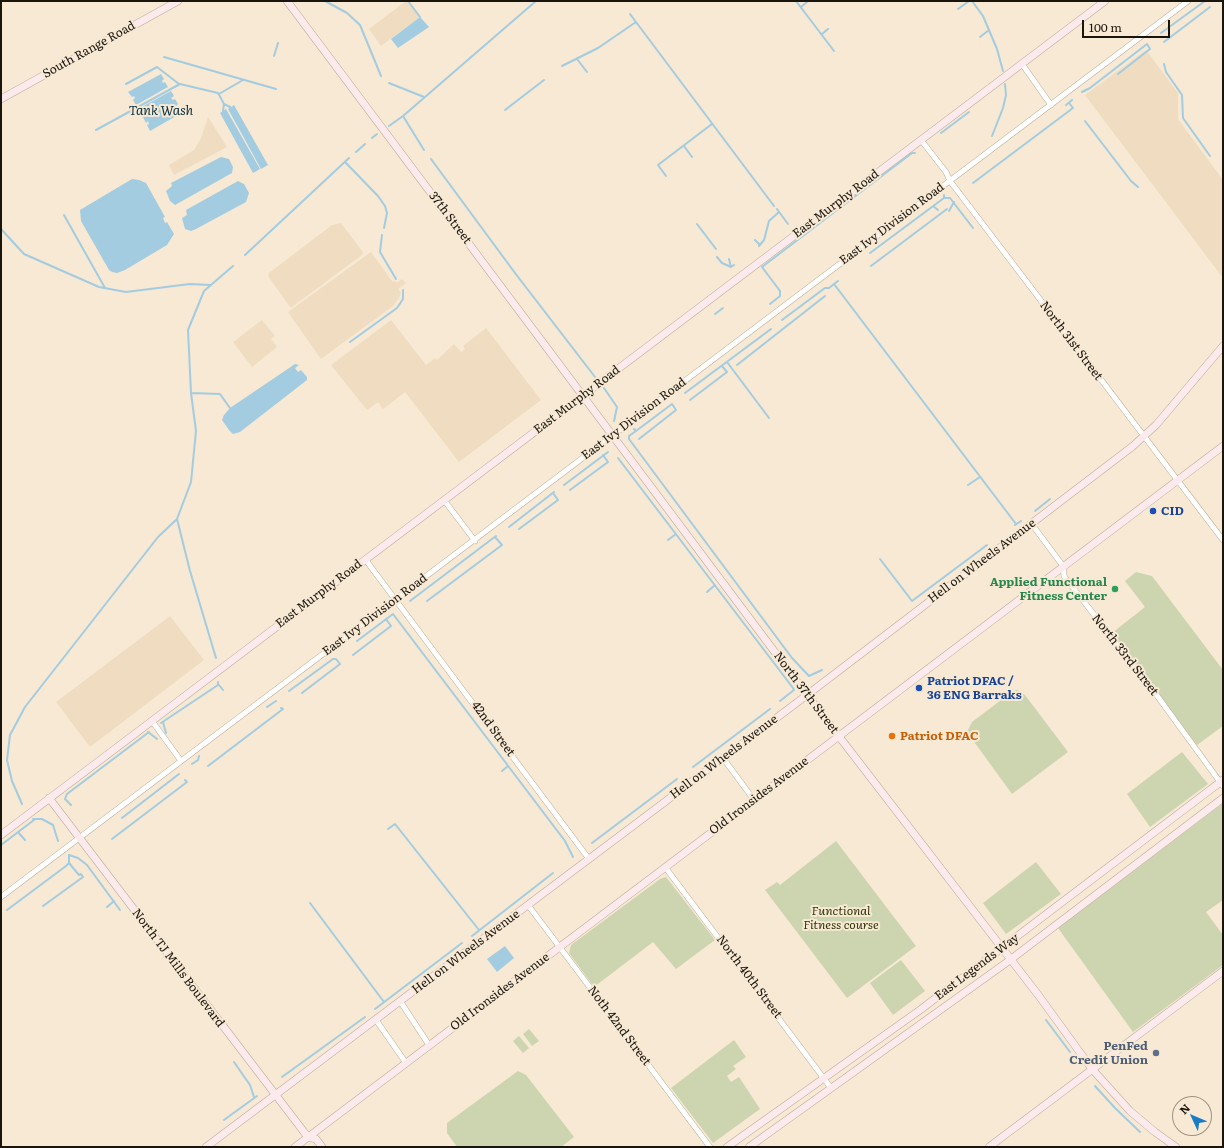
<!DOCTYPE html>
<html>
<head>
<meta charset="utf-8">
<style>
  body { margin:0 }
  #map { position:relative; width:1224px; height:1148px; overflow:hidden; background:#f7e9d4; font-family:Literata,serif }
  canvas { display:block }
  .frame { position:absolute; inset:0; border:2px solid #19140c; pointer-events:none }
  .north { position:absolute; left:1172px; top:1096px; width:40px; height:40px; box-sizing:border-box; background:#f7e9d4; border:1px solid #9e9484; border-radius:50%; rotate:314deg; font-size:11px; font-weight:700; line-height:16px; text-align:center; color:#19140c }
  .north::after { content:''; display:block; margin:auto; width:14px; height:18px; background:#197cc7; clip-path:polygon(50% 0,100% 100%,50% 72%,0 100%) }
  .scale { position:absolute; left:1082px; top:20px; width:88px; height:18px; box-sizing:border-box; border:2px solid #19140c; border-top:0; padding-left:5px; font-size:12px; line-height:14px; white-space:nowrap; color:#19140c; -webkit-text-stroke:3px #f7e9d4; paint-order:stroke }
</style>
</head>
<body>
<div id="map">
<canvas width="1224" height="1148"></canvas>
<div class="frame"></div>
<div class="north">N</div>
<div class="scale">100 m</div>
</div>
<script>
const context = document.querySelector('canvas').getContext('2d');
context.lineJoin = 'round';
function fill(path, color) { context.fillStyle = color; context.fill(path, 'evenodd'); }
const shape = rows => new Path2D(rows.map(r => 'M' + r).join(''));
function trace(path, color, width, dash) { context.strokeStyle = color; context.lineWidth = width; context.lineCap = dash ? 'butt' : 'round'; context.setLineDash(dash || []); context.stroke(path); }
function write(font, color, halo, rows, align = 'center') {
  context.font = font + ' Literata,serif'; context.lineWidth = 4; context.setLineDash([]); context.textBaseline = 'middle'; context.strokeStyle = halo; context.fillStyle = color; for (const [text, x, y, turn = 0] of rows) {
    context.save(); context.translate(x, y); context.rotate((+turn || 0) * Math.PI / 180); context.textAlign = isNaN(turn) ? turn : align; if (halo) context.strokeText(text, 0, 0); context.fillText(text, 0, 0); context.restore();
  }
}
const built = shape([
  [406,1,408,1,420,17,381,46,369,29],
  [1146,50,1178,93,1178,119,1223,180,1223,278,1085,95],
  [208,117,227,147,174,175,169,165,194,150,201,138],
  [341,223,363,252,362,255,292,307,290,307,268,276,269,273,332,225],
  [371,252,392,281,398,282,402,279,406,283,398,289,401,293,399,298,393,306,321,359,288,312],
  [262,320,275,336,271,339,277,347,252,367,233,342],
  [391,320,426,365,435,358,437,360,454,344,461,352,465,349,463,346,486,328,541,400,459,462,405,392,383,409,378,402,367,410,331,365],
  [170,616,204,660,90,747,56,702]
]);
const green = shape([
  [1136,572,1152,576,1223,670,1223,726,1197,745,1112,633,1145,607,1125,581],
  [1017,690,1025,695,1068,752,1012,794,967,732,972,722,1013,691],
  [1182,752,1208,784,1150,827,1127,794],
  [1223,803,1223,900,1206,912,1223,935,1223,965,1133,1032,1058,928],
  [836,841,916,946,847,998,765,890,777,882,780,885],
  [1036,862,1061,894,1006,934,983,903],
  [666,877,715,940,676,969,653,942,594,987,569,953,571,945,660,879],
  [901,960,925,991,893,1015,870,983],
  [529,1029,539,1041,532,1046,523,1034],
  [519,1036,529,1048,523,1053,513,1041],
  [734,1040,746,1057,733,1066,736,1069,727,1076,731,1082,739,1077,760,1109,713,1143,671,1088],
  [518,1071,526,1075,574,1137,561,1147,457,1147,447,1133,447,1123]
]);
const water = shape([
  [420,17,429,27,398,48,391,39],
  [161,74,164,79,162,81,163,83,165,82,168,87,136,105,133,100,135,98,134,96,132,97,128,92],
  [171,91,174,96,171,98,173,100,175,99,178,104,176,106,177,108,180,107,183,112,150,131,147,125,149,124,148,121,146,123,143,117,145,115,144,113,141,115,138,109],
  [234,105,268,165,261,169,228,109],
  [226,109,260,169,253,173,220,113],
  [221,157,229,159,233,167,232,173,175,205,170,201,166,191,172,186,171,183],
  [132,179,139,180,146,183,165,217,163,218,165,223,167,222,174,234,167,245,125,270,117,273,112,272,109,270,81,221,80,210],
  [238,181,244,184,249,193,246,202,196,229,191,231,185,229,182,218,187,215,186,210],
  [295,364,299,365,295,368,298,372,301,370,307,377,307,380,240,432,233,434,229,430,222,420,224,415,230,408],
  [505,946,514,958,497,972,487,959]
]);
const stream = shape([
  [325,1,347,13,360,25,381,76],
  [408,1,420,17],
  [796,1,834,51],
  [972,1,983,16,997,49,1003,71],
  [801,7,807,2],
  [958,9,969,1],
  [630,14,774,206],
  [1161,33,1205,1],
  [822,34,828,29],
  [980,37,989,30],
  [1164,42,1210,7],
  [274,56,278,43],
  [164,57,276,89],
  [577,59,587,72],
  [1164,64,1166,72,1182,95,1183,118,1210,156],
  [562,66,598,48,636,22],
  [1118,74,1150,49,1147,44],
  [389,83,424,97],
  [126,84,157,67,179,84],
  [1082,92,1090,88,1147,44],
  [219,94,243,80],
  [1066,105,1072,100],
  [505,110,544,80],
  [223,111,224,104],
  [403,116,424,150],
  [1085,121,1131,181,1138,187],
  [389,126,403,116,536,1],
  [96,130,180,84,218,93,224,104,230,107],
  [941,133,969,112],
  [992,136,1003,108,1006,95,1005,84],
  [372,138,377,134],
  [684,146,692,157],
  [356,152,365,144],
  [431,159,515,273,595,377],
  [345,162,378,196,385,206,387,213,384,228],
  [666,176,658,165,712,124],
  [973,183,1073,108,1069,103],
  [944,198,950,198,973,228],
  [933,206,938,210],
  [777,209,788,224],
  [949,211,954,202],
  [64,215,105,288],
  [697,224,716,249],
  [1,229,24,254,99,287,126,292,190,284,211,285],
  [382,235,380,252,396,279],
  [755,240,760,245],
  [759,246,764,240,769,221,779,212],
  [870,253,944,198,944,195],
  [245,255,349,158],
  [717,257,722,263,731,267,734,265],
  [729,259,731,267],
  [871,266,947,209],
  [838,281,834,284,1016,524],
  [770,304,780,296,780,291,762,267,912,153,915,153],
  [715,314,723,308],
  [782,320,825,288,829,288,834,284],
  [350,342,397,308,403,299,403,290],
  [727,362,769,418],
  [737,365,825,296],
  [604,388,617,407,614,421],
  [191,393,220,394,230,408],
  [685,393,771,329],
  [690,400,727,372,722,366],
  [634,429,636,431,672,404,676,410,639,439],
  [636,431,629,436,629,439,792,658,809,676,822,670],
  [618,458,793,688,794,690,780,701],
  [564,485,608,452],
  [968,485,980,477],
  [570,490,608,462,603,455],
  [1035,511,1050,499],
  [1015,525,1021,521],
  [509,527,554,492],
  [519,529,558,500,553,493],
  [668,540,676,534],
  [880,559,912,601,987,545],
  [707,592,715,585],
  [410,601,496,536],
  [427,601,502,545,495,537],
  [357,641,393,614,565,841,573,857],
  [353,655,391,626,386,619],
  [216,658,190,571,177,519,191,482,196,431,191,393,188,330,204,291,233,266],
  [219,685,223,690],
  [289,691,333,659,336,659,340,664,302,693],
  [267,707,276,701],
  [163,722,166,733],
  [161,723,218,685,218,682],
  [148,732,157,739],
  [192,764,198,760,199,756],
  [208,766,283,709,281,708],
  [693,767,770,709],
  [502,771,508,766],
  [22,804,12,781,7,760,10,735,25,707,158,537,177,519],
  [71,805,65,799,67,794,149,732],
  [122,818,179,774],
  [33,819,42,819,53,825,58,841],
  [388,829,395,824,479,930],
  [18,832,25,840],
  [112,839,187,782,185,780],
  [592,843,677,779],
  [1,845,34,820],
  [310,903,384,1002],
  [43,906,83,877,81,874,79,875,69,863],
  [107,907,114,901],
  [7,910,66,866,69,863,69,855,78,858,87,865,120,910],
  [472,936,553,873],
  [375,1009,462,943],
  [1046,1020,1070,1052],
  [234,1062,250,1085,254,1097],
  [282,1077,365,1017],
  [1095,1086,1115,1108,1140,1132],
  [224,1120,257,1096]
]);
const street = shape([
  [1022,64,1051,105],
  [921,140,946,172,950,181,1223,540],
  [444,500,475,541],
  [1031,523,1063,566,1064,576,1158,697,1223,786],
  [365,559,589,859],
  [152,721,181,761],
  [723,758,754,800],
  [665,867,831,1088],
  [1,897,1188,1],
  [528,905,710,1147],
  [400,1001,429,1045],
  [376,1020,406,1063]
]);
const secondary = shape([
  [287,1,804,691,1039,996,1092,1069,1130,1111,1155,1132,1176,1147],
  [1,99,178,1],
  [49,798,304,1132,308,1137,316,1139,322,1147],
  [1,835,1105,1],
  [206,1147,807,695,1133,446,1156,425,1223,346],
  [295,1147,1223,446],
  [727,1147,920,1010,1223,780],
  [749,1147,1010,960,1223,798],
  [989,1147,1223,971]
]);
const markers = [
  [1153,511,4,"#1a4fb4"],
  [1115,589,4,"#2e9e5b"],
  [919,688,4,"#1a4fb4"],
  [892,736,4,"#e8710a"],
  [1156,1053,4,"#5c6f8a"]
];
const streetNames = [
  ["South Range Road",89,50,-29],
  ["East Murphy Road",836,204,-37],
  ["37th Street",450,218,53],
  ["East Ivy Division Road",892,224,-37],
  ["North 31st Street",1071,341,53],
  ["East Murphy Road",577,400,-37],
  ["East Ivy Division Road",634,419,-37],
  ["Hell on Wheels Avenue",982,561,-37],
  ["East Murphy Road",319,594,-37],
  ["East Ivy Division Road",375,615,-37],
  ["North 33rd Street",1125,655,52],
  ["North 37th Street",806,693,53],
  ["42nd Street",493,729,54],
  ["Hell on Wheels Avenue",724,757,-37],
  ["Old Ironsides Avenue",759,796,-37],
  ["Hell on Wheels Avenue",466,952,-37],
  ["East Legends Way",977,967,-37],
  ["North TJ Mills Boulevard",178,968,53],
  ["North 40th Street",749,977,53],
  ["Old Ironsides Avenue",500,992,-37],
  ["Noth 42nd Street",619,1026,53]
];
const transitNames = [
  ["CID",1161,511],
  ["Patriot DFAC /",927,681],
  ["36 ENG Barraks",927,695]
];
const leisureNames = [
  ["Applied Functional",1107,582],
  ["Fitness Center",1107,596]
];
const foodNames = [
  ["Patriot DFAC",900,736]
];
const parkNames = [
  ["Functional",841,911],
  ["Fitness course",841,925]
];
const serviceNames = [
  ["PenFed",1148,1046],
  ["Credit Union",1148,1060]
];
const waterNames = [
  ["Tank Wash",161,111]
];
fill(built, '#f0ddc1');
fill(green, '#ccd5b0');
fill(water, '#a3cce0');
trace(stream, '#a3cce0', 2);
trace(street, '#baad98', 6);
trace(secondary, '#baad98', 8);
trace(street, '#fff', 5);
trace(secondary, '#fceaed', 7);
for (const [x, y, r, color] of markers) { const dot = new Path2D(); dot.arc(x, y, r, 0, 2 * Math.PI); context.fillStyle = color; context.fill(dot); trace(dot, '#f7e9d4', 1.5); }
write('12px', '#19140c', '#f7e9d4', streetNames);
write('bold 12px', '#164399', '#f7e9d4', transitNames, 'left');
write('bold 12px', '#27864d', '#f7e9d4', leisureNames, 'right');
write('bold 12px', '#c56008', '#f7e9d4', foodNames, 'left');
write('italic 12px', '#2f3609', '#f7e9d4', parkNames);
write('bold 12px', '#4e5e75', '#f7e9d4', serviceNames, 'right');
write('italic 13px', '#082e3d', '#f7e9d4', waterNames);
</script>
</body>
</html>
